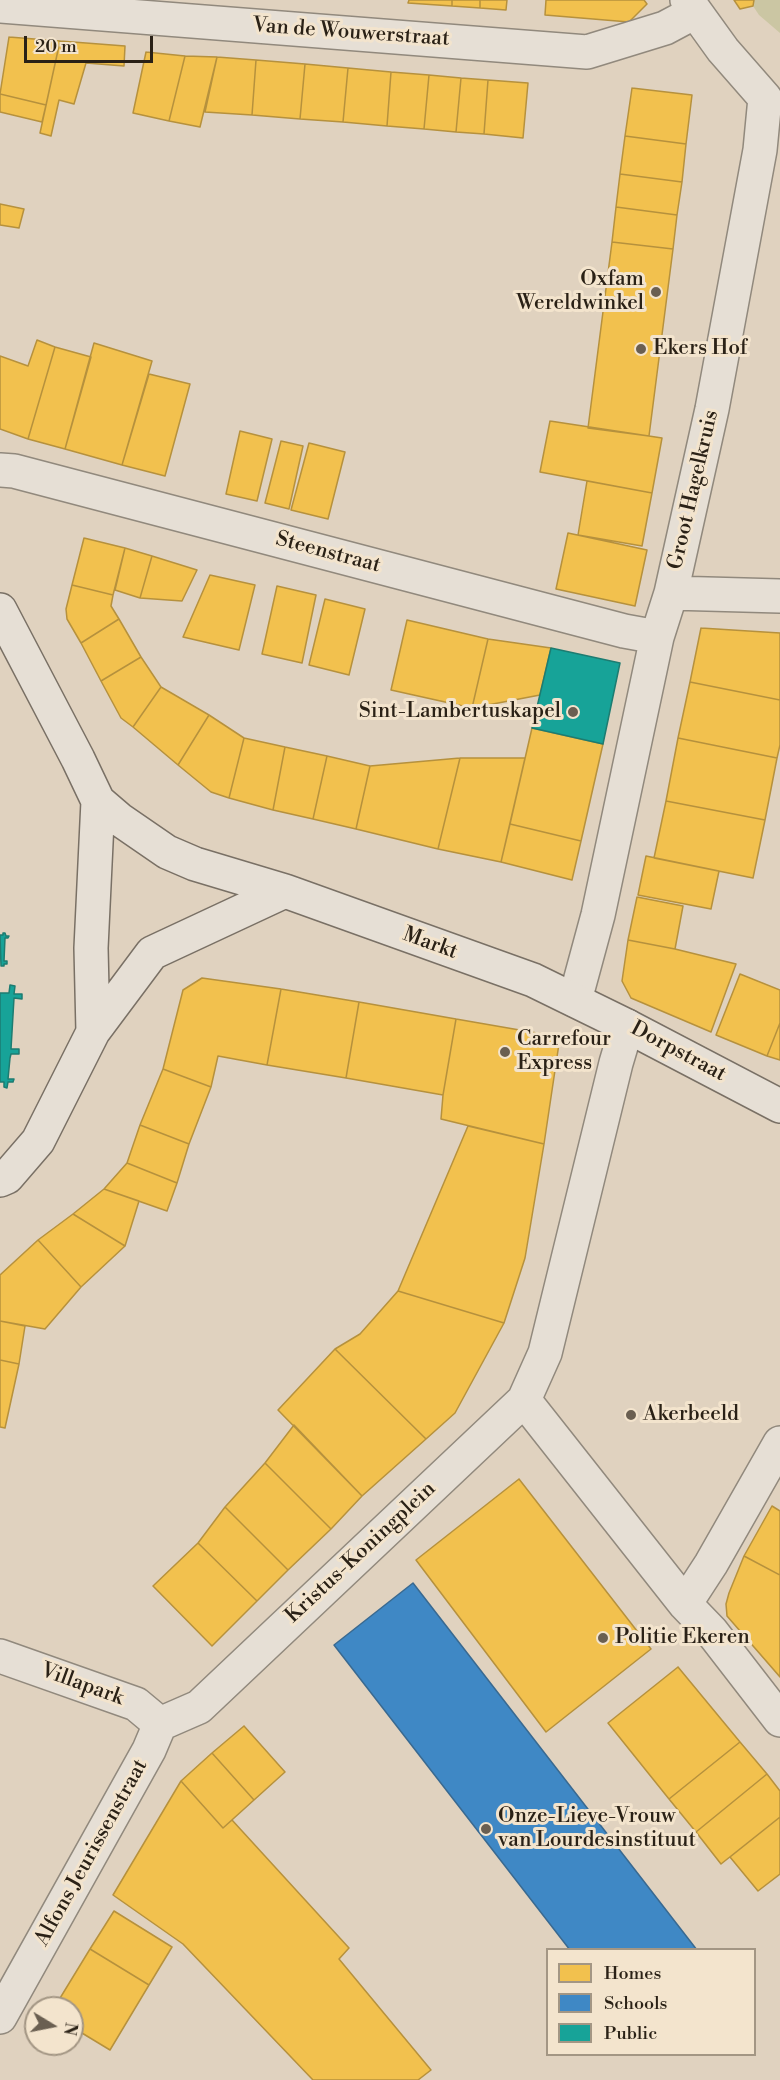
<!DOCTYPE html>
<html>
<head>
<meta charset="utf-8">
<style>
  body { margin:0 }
  #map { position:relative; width:780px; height:2080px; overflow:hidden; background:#e0d2bf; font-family:"Libre Bodoni",serif }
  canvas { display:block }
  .legend { position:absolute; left:546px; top:1948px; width:210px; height:108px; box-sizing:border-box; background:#f3e4cd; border:2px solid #a39684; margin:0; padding:8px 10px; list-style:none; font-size:18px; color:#2a2116 }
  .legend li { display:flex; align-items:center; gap:12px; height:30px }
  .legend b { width:30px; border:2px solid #a39684 }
  .north { position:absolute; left:24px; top:1996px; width:60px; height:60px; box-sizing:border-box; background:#f3e4cd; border:2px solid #a39684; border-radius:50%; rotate:100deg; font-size:16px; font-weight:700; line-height:24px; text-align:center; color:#2a2116 }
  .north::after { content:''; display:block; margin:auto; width:21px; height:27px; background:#6a5f51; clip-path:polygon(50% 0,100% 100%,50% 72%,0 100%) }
  .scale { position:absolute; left:24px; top:36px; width:129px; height:27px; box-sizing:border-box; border:3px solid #2a2116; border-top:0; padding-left:8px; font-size:18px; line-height:21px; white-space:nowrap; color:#2a2116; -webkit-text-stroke:4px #f3e4cd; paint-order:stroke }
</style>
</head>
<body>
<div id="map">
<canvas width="780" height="2080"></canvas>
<ul class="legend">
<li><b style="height:16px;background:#f2c14e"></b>Homes</li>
<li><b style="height:16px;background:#3f88c5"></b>Schools</li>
<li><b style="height:16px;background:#17a398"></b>Public</li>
</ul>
<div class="north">N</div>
<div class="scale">20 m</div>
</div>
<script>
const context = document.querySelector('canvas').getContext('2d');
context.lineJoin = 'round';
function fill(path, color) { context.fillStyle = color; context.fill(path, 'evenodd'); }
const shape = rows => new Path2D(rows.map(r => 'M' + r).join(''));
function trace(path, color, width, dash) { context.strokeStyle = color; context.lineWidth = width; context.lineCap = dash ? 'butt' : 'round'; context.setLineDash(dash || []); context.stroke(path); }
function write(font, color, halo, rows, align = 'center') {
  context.font = font + ' "Libre Bodoni",serif'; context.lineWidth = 6; context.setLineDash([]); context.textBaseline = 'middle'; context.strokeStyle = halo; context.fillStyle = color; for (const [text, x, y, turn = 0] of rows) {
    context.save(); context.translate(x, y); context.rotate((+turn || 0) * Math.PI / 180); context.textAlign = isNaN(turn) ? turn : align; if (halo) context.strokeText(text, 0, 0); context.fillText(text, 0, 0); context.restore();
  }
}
const green = shape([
  [754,0,780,0,780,33,759,15,753,6]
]);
const homes = shape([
  [409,0,452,0,452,6,408,3,409,0],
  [452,0,480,0,480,8,452,6,452,0],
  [480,0,507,0,506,10,480,8,480,0],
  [546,0,644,0,647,4,629,22,545,15,546,0],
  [734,0,754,0,753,6,740,9,734,0],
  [9,37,60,41,46,105,0,94,9,37],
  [60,41,125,46,124,66,86,63,74,104,59,100,51,136,40,133,60,41],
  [146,52,185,56,169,121,133,113,146,52],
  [185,56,217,57,200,127,169,121,185,56],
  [217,57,256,60,252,115,205,112,217,57],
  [256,60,305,64,300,119,252,115,256,60],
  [305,64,348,68,343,122,300,119,305,64],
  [348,68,391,72,387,126,343,122,348,68],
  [391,72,429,75,424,129,387,126,391,72],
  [429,75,461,78,456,132,424,129,429,75],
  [461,78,488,80,484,134,456,132,461,78],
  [488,80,528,83,523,138,484,134,488,80],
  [632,88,692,95,686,144,625,136,632,88],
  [0,94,46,105,42,122,0,112,0,94],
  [625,136,686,144,682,182,620,174,625,136],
  [620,174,682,182,677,215,616,207,620,174],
  [0,204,24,209,19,228,0,225,0,204],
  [616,207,677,215,673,249,612,242,616,207],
  [612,242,673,249,649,436,588,428,612,242],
  [37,340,55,347,28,439,0,429,0,356,28,366,37,340],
  [94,343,152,361,122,465,65,449,94,343],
  [55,347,91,357,65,449,28,439,55,347],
  [149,374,190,384,165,476,122,465,149,374],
  [550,421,662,438,652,493,540,472,550,421],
  [240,431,272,439,257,501,226,494,240,431],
  [281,441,303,446,289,509,265,503,281,441],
  [309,443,345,452,328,519,291,510,309,443],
  [587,481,652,493,642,546,578,535,587,481],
  [568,533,647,550,635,606,556,589,568,533],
  [84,538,125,548,113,595,72,585,84,538],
  [125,548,152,556,140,598,115,590,125,548],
  [152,556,197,570,182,601,140,598,152,556],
  [210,575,255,585,239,650,183,637,210,575],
  [72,585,113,595,111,606,119,619,81,643,67,619,66,609,72,585],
  [277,586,316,595,302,663,262,654,277,586],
  [325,599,365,609,349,675,309,665,325,599],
  [119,619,141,657,101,681,81,643,119,619],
  [407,620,488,639,472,708,391,690,407,620],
  [701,628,780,633,780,700,690,682,701,628],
  [488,639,551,648,540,695,472,708,488,639],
  [141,657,161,687,133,727,121,718,101,681,141,657],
  [690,682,780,700,780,745,777,758,678,738,690,682],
  [161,687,209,715,178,765,133,727,161,687],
  [209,715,244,738,229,798,211,792,178,765,209,715],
  [532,728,603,744,581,841,510,824,532,728],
  [244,738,285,747,273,810,229,798,244,738],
  [678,738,777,758,765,820,666,801,678,738],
  [285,747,327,756,313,819,273,810,285,747],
  [327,756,370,766,356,829,313,819,327,756],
  [460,758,438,849,356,829,370,766,460,758],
  [460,758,525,758,501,862,438,849,460,758],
  [666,801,765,820,753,878,654,858,666,801],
  [510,824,581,841,572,880,501,862,510,824],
  [646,856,719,871,711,909,638,895,646,856],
  [637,897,683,906,675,949,628,940,637,897],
  [628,940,675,949,736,964,711,1032,631,998,622,981,628,940],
  [740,974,780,990,780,1023,767,1056,716,1035,740,974],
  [202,978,281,989,267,1065,218,1056,211,1087,163,1069,183,990,202,978],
  [281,989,359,1002,346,1078,267,1065,281,989],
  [359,1002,456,1019,443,1095,346,1078,359,1002],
  [456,1019,560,1037,544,1144,441,1119,443,1095,456,1019],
  [780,1023,780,1060,767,1056,780,1023],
  [163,1069,211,1087,189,1144,140,1125,163,1069],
  [140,1125,189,1144,177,1183,127,1163,140,1125],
  [468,1126,544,1144,525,1258,504,1323,398,1291,468,1126],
  [127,1163,177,1183,167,1211,104,1189,127,1163],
  [104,1189,139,1201,125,1246,73,1214,104,1189],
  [73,1214,125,1246,81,1287,38,1240,73,1214],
  [38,1240,81,1287,45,1329,0,1321,0,1275,38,1240],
  [398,1291,504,1323,455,1413,426,1439,335,1349,360,1334,398,1291],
  [0,1321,25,1326,19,1364,0,1360,0,1321],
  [335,1349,426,1439,362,1496,278,1410,335,1349],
  [0,1360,19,1364,5,1428,0,1427,0,1360],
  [294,1425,362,1496,331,1529,265,1463,294,1425],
  [265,1463,331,1529,288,1570,225,1507,265,1463],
  [519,1479,651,1649,546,1732,416,1560,519,1479],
  [772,1506,780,1511,780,1575,744,1556,772,1506],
  [225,1507,288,1570,257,1601,198,1543,225,1507],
  [198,1543,257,1601,212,1646,153,1586,198,1543],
  [744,1556,780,1575,780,1677,727,1616,726,1604,729,1593,744,1556],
  [678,1667,740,1742,669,1799,608,1723,678,1667],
  [244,1726,285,1772,254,1800,212,1753,244,1726],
  [740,1742,767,1774,696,1832,669,1799,740,1742],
  [212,1753,254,1800,223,1828,181,1781,212,1753],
  [767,1774,780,1791,780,1817,721,1864,696,1832,767,1774],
  [181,1781,223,1828,232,1820,349,1948,339,1959,431,2070,418,2080,313,2080,183,1944,113,1895,181,1781],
  [780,1817,780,1874,758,1891,730,1857,780,1817],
  [114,1911,172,1947,149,1985,90,1949,114,1911],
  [90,1949,149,1985,110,2050,72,2027,72,2008,54,2008,90,1949]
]);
const schools = shape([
  [413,1583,697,1950,570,1950,334,1645,413,1583]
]);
const public = shape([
  [551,648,620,663,603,744,532,728,551,648],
  [3,933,5,933,6,936,9,936,8,938,5,938,4,961,7,961,7,964,4,964,4,966,1,966,0,935,3,935,3,933],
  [10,985,15,986,14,994,22,994,22,999,14,998,11,1049,19,1049,19,1054,11,1054,10,1058,8,1079,14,1079,13,1082,8,1082,7,1088,4,1087,4,1082,0,1082,0,993,9,993,10,985]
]);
const street = shape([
  [0,6,587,52,665,28,695,12],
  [0,470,14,471,624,631,657,637],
  [671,593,780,596],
  [575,1000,598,915,657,637,671,593,712,409,760,150,765,98,723,50,687,0],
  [524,1400,685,1604,712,1632,780,1720],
  [685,1604,711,1564,780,1443],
  [0,1656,136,1704,160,1724],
  [0,2017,149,1750,160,1724,199,1707,524,1400,545,1353,616,1063,627,1026]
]);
const secondary = shape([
  [0,610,78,759,98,801,119,819,167,852,195,864,285,891,533,980,627,1026,780,1106],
  [93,1032,91,948,98,801],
  [0,1180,7,1177,38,1141,93,1032,152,953,285,891]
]);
const markers = [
  [656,292,6,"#6a5f51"],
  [641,349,6,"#6a5f51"],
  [573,712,6,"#6a5f51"],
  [505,1052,6,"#6a5f51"],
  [631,1415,6,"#6a5f51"],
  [603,1638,6,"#6a5f51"],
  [486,1829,6,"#6a5f51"]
];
const streetNames = [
  ["Van de Wouwerstraat",351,33,4],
  ["Groot Hagelkruis",694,490,-77],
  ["Steenstraat",328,553,15],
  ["Markt",430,944,20],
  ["Dorpstraat",678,1052,28],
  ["Kristus-Koningplein",361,1553,-43],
  ["Villapark",82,1685,20],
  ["Alfons Jeurissenstraat",92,1853,-61]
];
const poiNames = [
  ["Oxfam",644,280,"right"],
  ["Wereldwinkel",644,304,"right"],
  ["Ekers Hof",653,349],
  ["Sint-Lambertuskapel",561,712,"right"],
  ["Carrefour",517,1040],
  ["Express",517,1064],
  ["Akerbeeld",643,1415],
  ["Politie Ekeren",615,1638],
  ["Onze-Lieve-Vrouw",498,1817],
  ["van Lourdesinstituut",498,1841]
];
fill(green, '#cbc6a3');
fill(homes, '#f2c14e');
trace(homes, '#b6913d', 1.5);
fill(schools, '#3f88c5');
trace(schools, '#396990', 1.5);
fill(public, '#17a398');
trace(public, '#1d7c71', 1.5);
trace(street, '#91897d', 36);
trace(secondary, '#797065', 36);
trace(street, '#e6dfd5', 33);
trace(secondary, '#e6dfd5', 33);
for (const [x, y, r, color] of markers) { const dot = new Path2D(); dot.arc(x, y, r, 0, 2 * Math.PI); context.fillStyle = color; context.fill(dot); trace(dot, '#f3e4cd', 2); }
write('21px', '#2a2116', '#f3e4cd', streetNames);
write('21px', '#2a2116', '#f3e4cd', poiNames, 'left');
</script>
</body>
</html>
